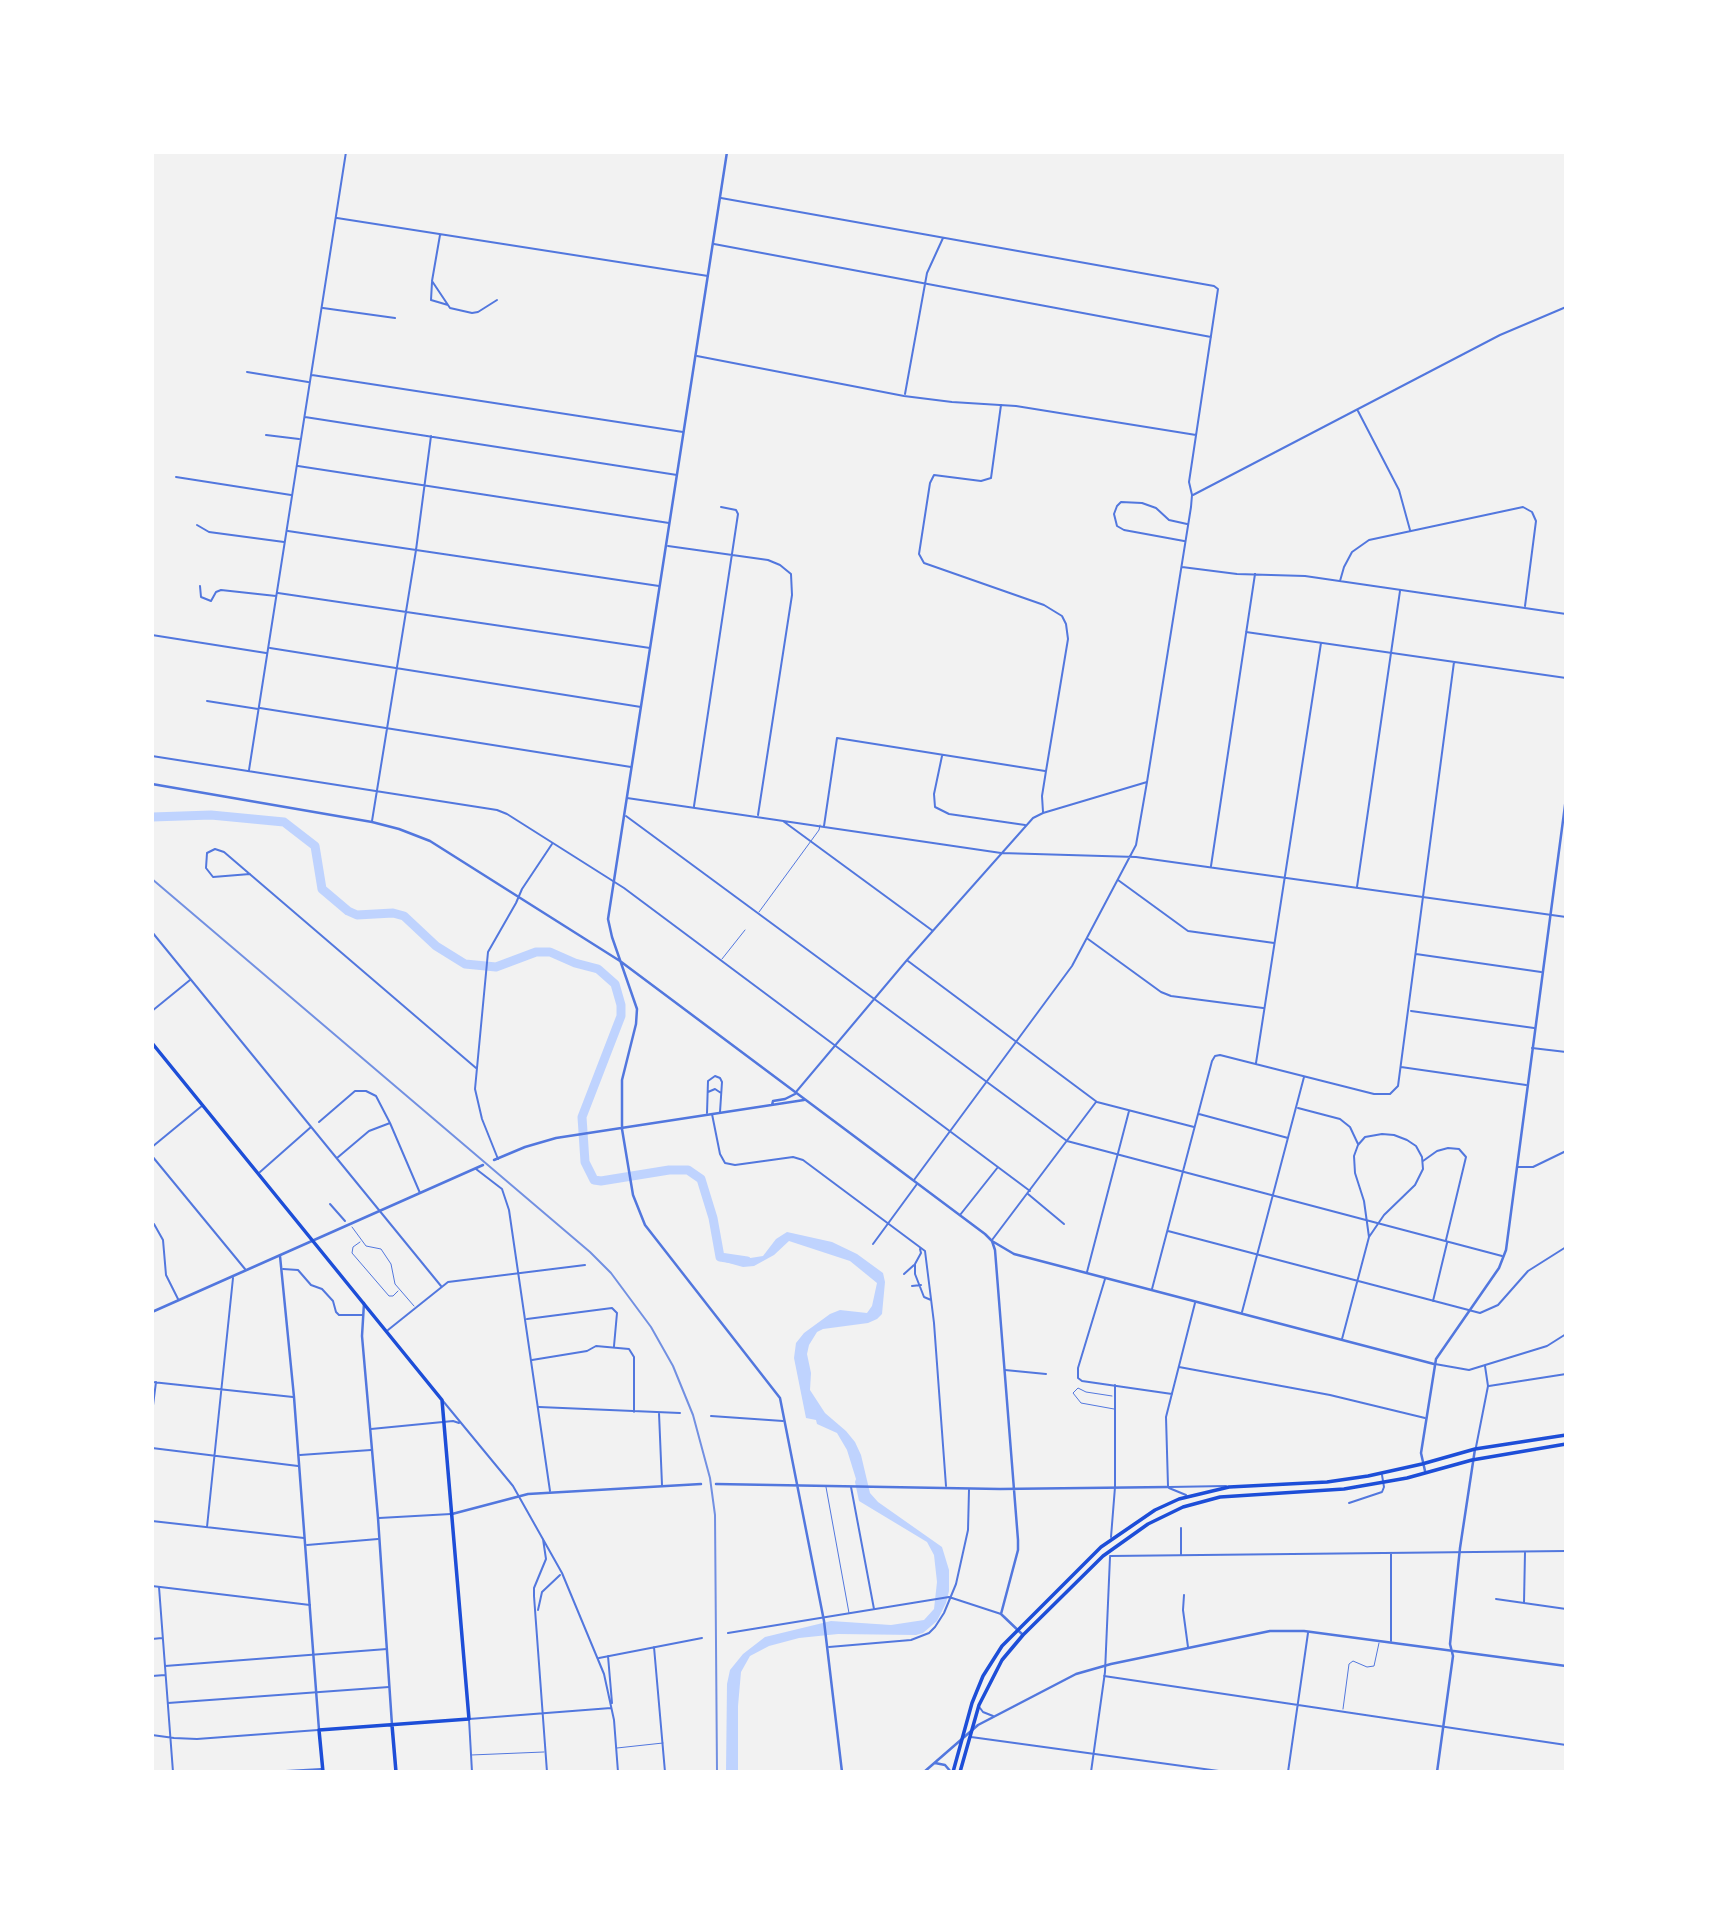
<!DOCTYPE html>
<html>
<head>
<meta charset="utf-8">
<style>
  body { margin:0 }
  #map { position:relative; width:1718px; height:1924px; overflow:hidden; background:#f2f2f2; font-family:Jost,sans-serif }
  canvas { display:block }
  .frame { position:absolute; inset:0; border:154px solid #fff; pointer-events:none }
</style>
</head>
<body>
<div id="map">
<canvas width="1718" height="1924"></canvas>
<div class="frame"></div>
</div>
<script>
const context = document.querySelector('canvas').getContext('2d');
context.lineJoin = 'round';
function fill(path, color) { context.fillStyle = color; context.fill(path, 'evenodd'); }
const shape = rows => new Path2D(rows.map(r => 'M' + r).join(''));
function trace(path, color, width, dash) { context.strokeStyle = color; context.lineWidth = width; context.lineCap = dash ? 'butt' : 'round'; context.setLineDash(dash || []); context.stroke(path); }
const water = shape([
  [787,1232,832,1242,857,1254,883,1273,885,1282,882,1314,877,1319,868,1323,823,1329,817,1332,809,1345,807,1354,811,1373,810,1390,825,1413,846,1431,855,1442,861,1455,870,1493,878,1502,942,1547,949,1570,949,1591,946,1603,937,1621,923,1633,916,1635,838,1634,799,1638,769,1646,750,1656,741,1672,738,1706,738,1772,726,1772,727,1684,730,1670,743,1654,765,1637,831,1621,891,1625,924,1620,934,1609,937,1582,934,1555,927,1542,859,1501,855,1482,856,1479,847,1450,837,1433,817,1424,816,1420,806,1418,794,1358,796,1343,804,1333,830,1314,840,1310,867,1313,872,1306,877,1283,850,1261,789,1241,774,1255,754,1266,743,1267,725,1262,763,1256,776,1239]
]);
const river = shape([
  [152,817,211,815,284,822,315,846,322,889,348,911,357,915,393,913,404,916,436,946,465,964,496,967,536,952,550,952,575,963,598,969,615,984,621,1005,621,1016,582,1117,585,1162,594,1180,601,1181,669,1170,688,1170,701,1179,713,1218,720,1257,747,1261]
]);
const service = shape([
  [759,912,819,830,820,825],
  [722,959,745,930],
  [352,1227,366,1246,381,1249,391,1264,395,1284,414,1306],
  [360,1242,353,1247,352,1253,389,1296,393,1296,398,1291],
  [1112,1396,1086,1392,1078,1388,1073,1393,1081,1403,1114,1409],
  [826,1487,849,1613],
  [1343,1709,1349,1664,1353,1661,1367,1667,1374,1666,1379,1643],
  [617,1748,663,1743],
  [471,1755,544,1752]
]);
const pedestrian = shape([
  [330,1204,345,1221]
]);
const minor = shape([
  [721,198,1214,286,1218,289,1189,482,1192,495,1191,507,1147,782,1043,813,1033,818,907,960,796,1092],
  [337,218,708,276],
  [440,235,432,281,450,308,472,313,478,312,497,300],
  [714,244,1211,337],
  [432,282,431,300,448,305],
  [323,308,395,318],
  [697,356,904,396,952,402,1016,406,1196,435],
  [247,372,308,382],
  [312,375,683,432],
  [905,394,927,273,943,238],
  [1001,405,991,478,981,481,934,475,930,483,919,554,924,563,1044,605,1062,616,1066,624,1068,639,1046,771,1042,796,1043,812],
  [1358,411,1399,490,1410,530],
  [305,417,677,475],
  [266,435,299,439],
  [298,466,669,523],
  [176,477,291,495],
  [1193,495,1500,335,1566,307],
  [197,525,209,532,284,542],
  [288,531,659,586],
  [1184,541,1124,530,1117,526,1114,514,1117,506,1121,502,1142,503,1156,508,1169,520,1187,524],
  [668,546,768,560,780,565,791,574,792,595,758,815],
  [1182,567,1237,574,1305,576,1566,614],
  [1340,581,1344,567,1352,552,1369,540,1523,507,1532,512,1536,521,1525,606],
  [200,586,201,597,211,601,216,592,221,590,276,596],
  [278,593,650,648],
  [1246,632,1566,678],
  [152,635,266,653],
  [270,648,641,707],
  [207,701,258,709],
  [260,708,631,767],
  [152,756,497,810,507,814,624,888,1030,1191],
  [942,756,934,794,935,807,949,814,1025,825],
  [249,770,346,152],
  [627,798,1001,853,1136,857,1566,917],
  [694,806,738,514,736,510,721,507],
  [626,816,1067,1141,1502,1256],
  [372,821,416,550,431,436],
  [783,821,933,931],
  [824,826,837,738,1045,771],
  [1211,866,1255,574],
  [250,874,213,877,206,868,207,853,215,849,224,852,476,1068],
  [1118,880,1188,931,1274,943],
  [1357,887,1400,591],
  [152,932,441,1286],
  [1088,939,1161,992,1171,996,1263,1008],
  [1416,954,1541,972],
  [908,961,1097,1102,1194,1127],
  [152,1011,190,980],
  [1411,1011,1534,1028],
  [1532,1048,1566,1052],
  [1256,1063,1321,643],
  [1401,1067,1526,1085],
  [708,1092,715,1089,721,1093],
  [1298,1108,1340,1119,1350,1127,1358,1144],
  [707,1113,708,1081,715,1076,720,1078,722,1082,720,1112],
  [712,1114,720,1154,725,1163,735,1165,793,1157,803,1160,925,1251,934,1323,946,1486],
  [1199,1114,1288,1138],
  [319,1122,355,1091,366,1091,376,1096,390,1123,420,1193],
  [152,1147,203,1105],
  [152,1156,245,1269],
  [337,1158,369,1131,390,1123],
  [498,1159,482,1119,475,1089,488,952,516,903,522,889,552,844],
  [1423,1161,1437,1151,1448,1148,1459,1149,1466,1157,1446,1240],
  [1518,1167,1533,1167,1566,1151],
  [476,1169,502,1189,509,1210,550,1491],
  [260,1172,311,1127],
  [914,1180,1072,966,1136,845,1147,782],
  [1028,1194,1064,1224],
  [960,1215,998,1167],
  [154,1224,163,1240,166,1275,178,1299],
  [1168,1231,1480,1313,1498,1305,1528,1271,1566,1247],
  [992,1240,1096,1102],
  [873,1244,917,1184],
  [920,1249,921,1253,915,1264,915,1274,924,1297,931,1300],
  [283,1269,298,1270,311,1285,322,1289,333,1301,336,1312,339,1315,362,1315],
  [1087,1272,1129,1111],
  [904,1274,914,1265],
  [1105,1279,1078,1368,1078,1378,1082,1381,1172,1394],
  [912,1286,921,1285],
  [1152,1289,1212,1061,1215,1056,1220,1055,1374,1094,1390,1094,1398,1086,1454,662],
  [1433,1301,1447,1243],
  [1242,1312,1304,1077],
  [527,1319,612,1308,617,1313,614,1346],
  [388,1330,448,1282,585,1265],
  [1342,1339,1369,1237,1384,1215,1415,1185,1423,1169,1422,1157,1416,1146,1407,1140,1394,1135,1382,1134,1365,1137,1358,1145,1354,1156,1355,1173,1364,1201,1369,1237],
  [532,1360,587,1351,596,1346,629,1349,634,1357,634,1412],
  [1435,1364,1469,1370,1547,1346,1566,1334],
  [1179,1367,1330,1395,1425,1418],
  [1005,1370,1046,1374],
  [152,1382,293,1397],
  [1489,1386,1566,1374],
  [443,1401,513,1486,562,1573,604,1674,614,1720,618,1772],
  [539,1407,680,1413],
  [152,1413,156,1382],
  [659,1413,662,1485],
  [711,1416,783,1421],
  [371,1429,453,1421,459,1423],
  [1476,1447,1488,1386,1485,1366],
  [152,1448,298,1466],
  [300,1455,371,1450],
  [1168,1486,1166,1417,1195,1303],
  [851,1487,874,1609],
  [1169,1487,1226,1486],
  [1169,1488,1186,1495],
  [1349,1503,1382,1492,1384,1487,1382,1475],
  [379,1518,451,1514],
  [152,1521,304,1538],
  [207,1527,233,1278],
  [1181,1528,1181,1555],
  [1111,1537,1115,1487,1115,1385],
  [543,1539,546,1559,534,1588,534,1596,547,1772],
  [307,1545,378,1539],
  [1391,1553,1391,1641],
  [1110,1556,1566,1551],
  [152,1586,310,1605],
  [159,1587,173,1772],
  [1184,1595,1183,1610,1188,1647],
  [1496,1599,1566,1609],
  [1524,1603,1525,1552],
  [538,1610,542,1592,560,1575],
  [728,1633,949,1597,1001,1614],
  [152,1639,162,1638],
  [654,1647,665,1772],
  [829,1647,911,1640,929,1633,935,1627,944,1613,956,1584,968,1530,969,1490],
  [608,1656,612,1703],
  [599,1658,702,1638],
  [165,1666,387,1649],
  [152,1676,165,1675],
  [1104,1676,1566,1745],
  [168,1703,389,1687],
  [980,1708,983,1712,993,1716],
  [152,1735,174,1738,197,1739,318,1730],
  [971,1737,1226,1772],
  [268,1772,321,1769],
  [472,1772,469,1719,611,1708],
  [1091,1772,1105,1672,1110,1557],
  [1288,1772,1308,1633]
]);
const tertiary = shape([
  [727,152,608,919,612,937,637,1009,636,1024,622,1080,622,1129,633,1195,645,1225,780,1398,824,1621,842,1772],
  [152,784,372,822,399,829,430,841,620,961,985,1234,992,1241,995,1250,1018,1540,1018,1550,1001,1614,1023,1635],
  [772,1105,773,1101,785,1099,795,1094],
  [494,1160,525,1147,556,1138,804,1100],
  [992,1241,1014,1254,1434,1364],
  [280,1256,294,1397,319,1730],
  [364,1303,362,1336,378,1518,392,1725],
  [152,1312,483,1165],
  [1425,1471,1421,1453,1436,1359,1499,1268,1506,1250,1566,798],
  [716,1484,1000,1489,1168,1487],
  [452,1514,528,1494,701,1484],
  [935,1763,945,1765,951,1772],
  [924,1772,978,1725,1076,1674,1111,1664,1270,1631,1304,1631,1566,1666],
  [1437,1772,1453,1656,1450,1644,1460,1548,1475,1449]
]);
const primary = shape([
  [152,1043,442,1400,469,1719,319,1730,323,1772],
  [392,1725,396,1772]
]);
const trunk = shape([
  [953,1772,972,1703,983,1676,1002,1646,1101,1547,1155,1510,1179,1499,1229,1487,1327,1482,1368,1476,1422,1464,1475,1449,1566,1435],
  [960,1772,979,1705,1002,1660,1023,1635,1103,1556,1148,1524,1183,1507,1220,1497,1344,1489,1407,1478,1472,1460,1566,1444]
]);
const rail = shape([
  [152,879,590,1252,611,1273,651,1327,673,1366,693,1415,710,1478,715,1515,717,1772]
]);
fill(water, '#bfd3fe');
trace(river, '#bfd3fe', 9);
trace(service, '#5277de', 1);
trace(pedestrian, '#5277de', 2);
trace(minor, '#5277de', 2);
trace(tertiary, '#5277de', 2.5);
trace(primary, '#1d4ed8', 3.5);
trace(trunk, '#1d4ed8', 3.5);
trace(rail, '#7290e2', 2);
</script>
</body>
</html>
